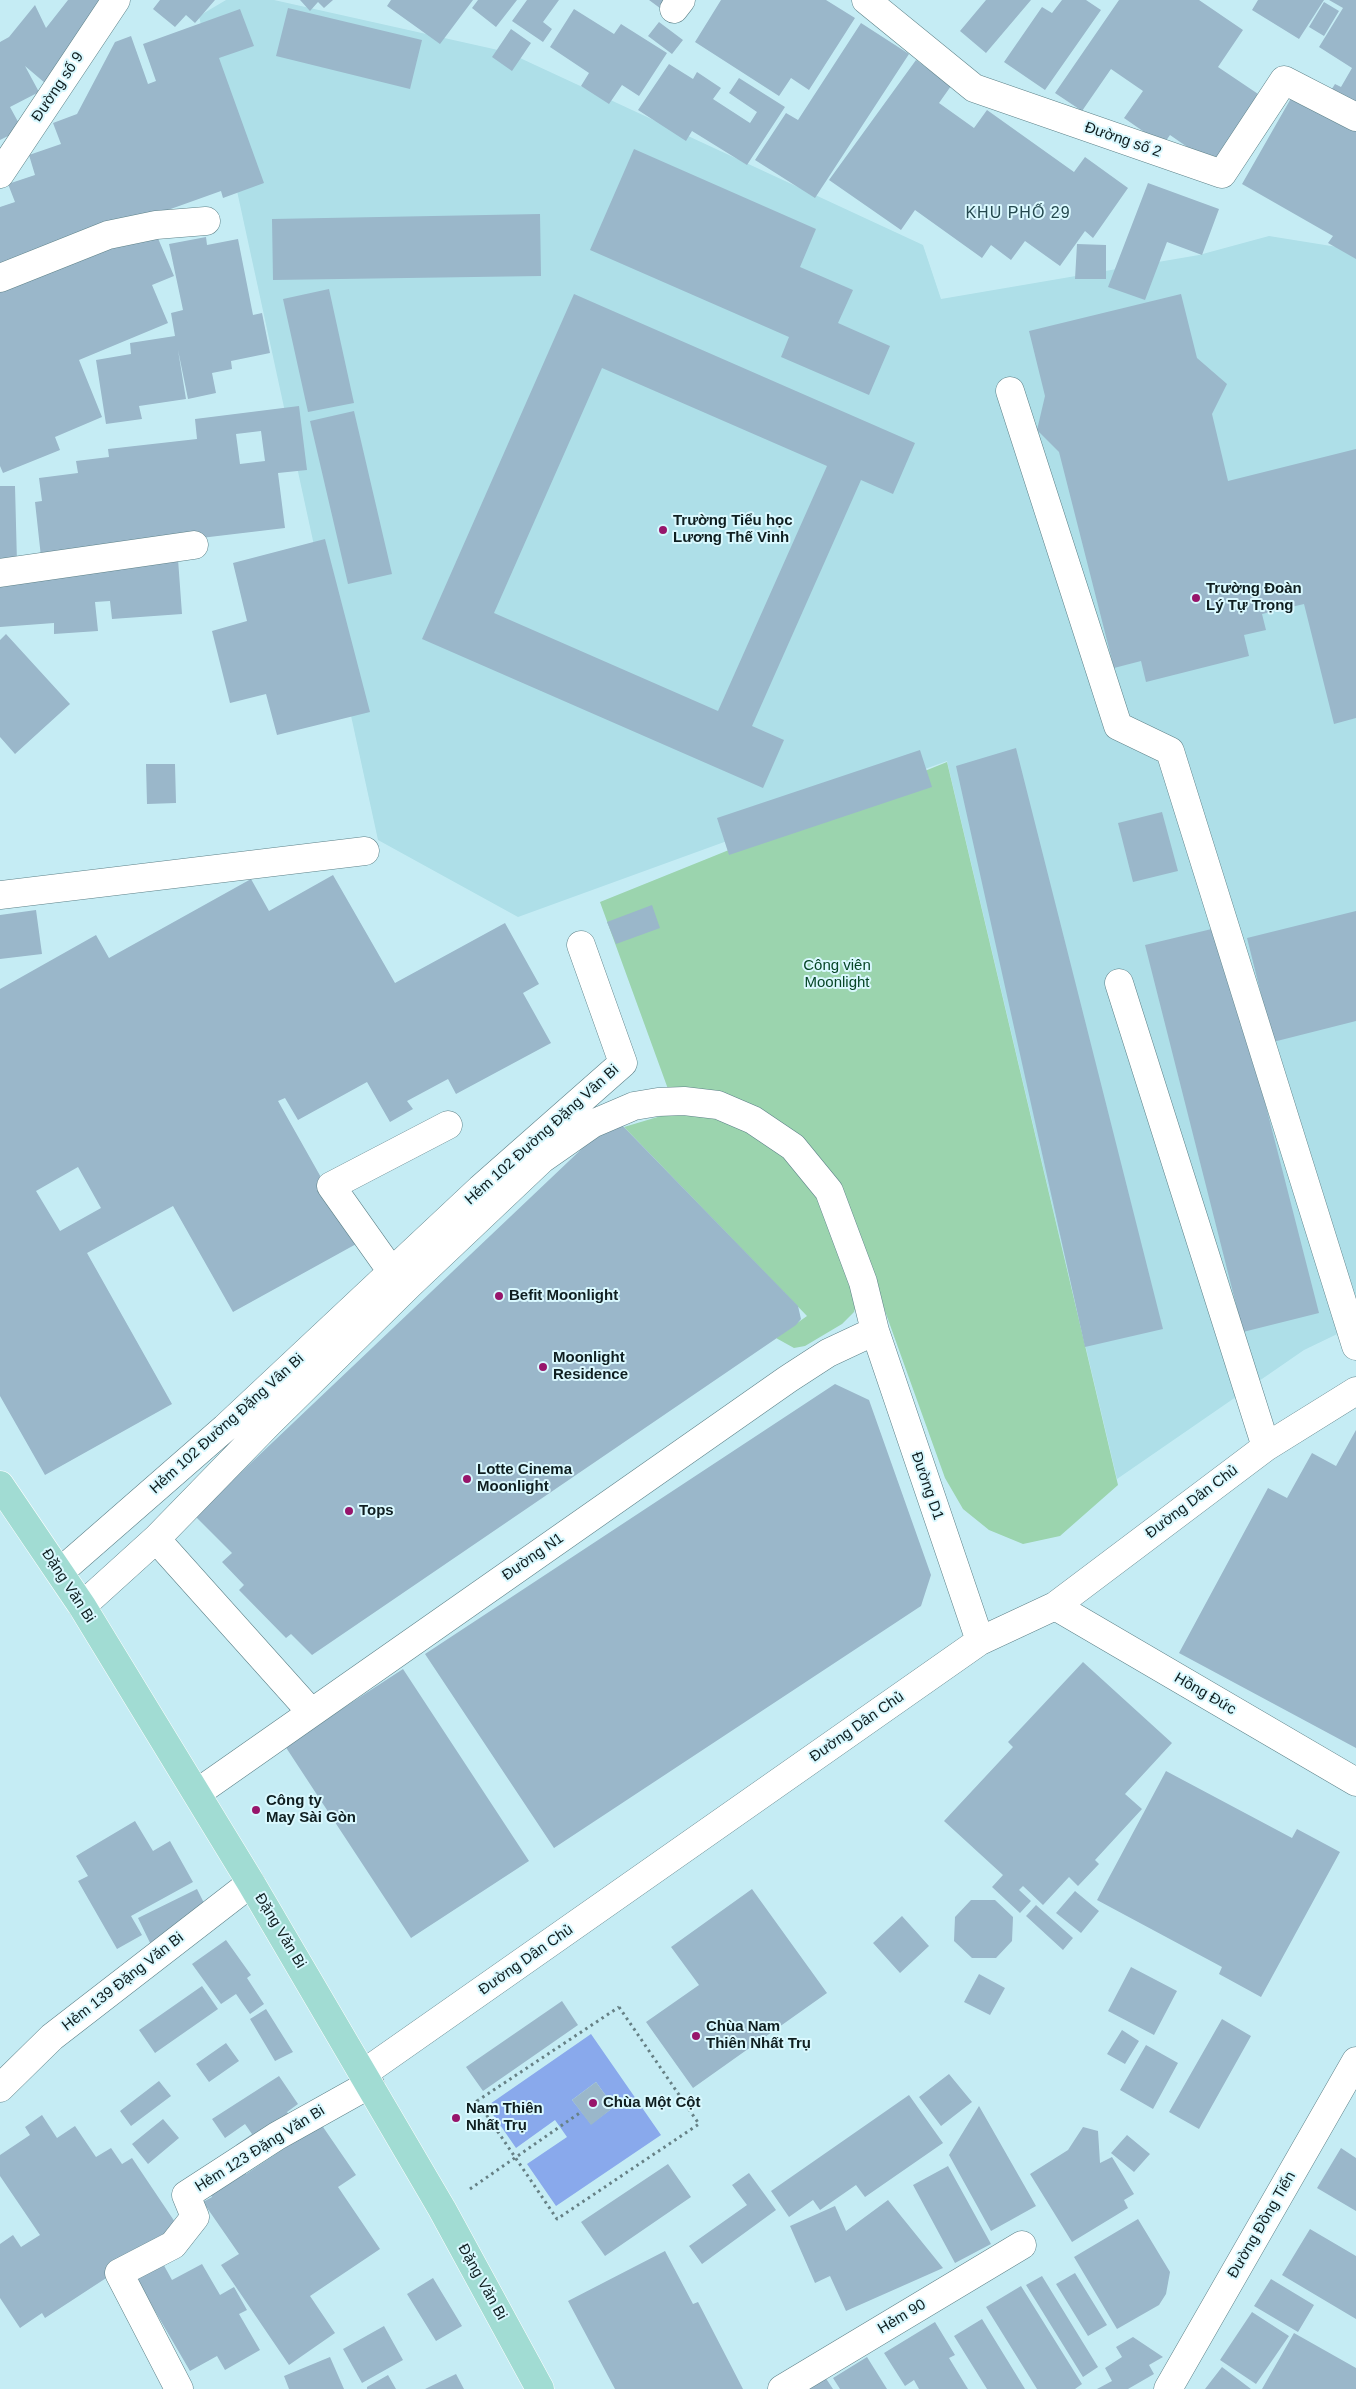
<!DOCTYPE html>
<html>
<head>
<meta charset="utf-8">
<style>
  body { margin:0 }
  canvas { display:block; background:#c5ecf4 }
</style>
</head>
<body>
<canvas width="1356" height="2389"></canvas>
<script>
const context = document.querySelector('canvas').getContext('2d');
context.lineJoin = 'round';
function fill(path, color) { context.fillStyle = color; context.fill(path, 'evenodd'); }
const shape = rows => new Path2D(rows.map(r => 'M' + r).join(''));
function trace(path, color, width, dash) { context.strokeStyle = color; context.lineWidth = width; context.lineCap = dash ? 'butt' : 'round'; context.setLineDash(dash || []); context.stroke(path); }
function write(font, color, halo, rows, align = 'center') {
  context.font = font + ' Helvetica,sans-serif'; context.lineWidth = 4; context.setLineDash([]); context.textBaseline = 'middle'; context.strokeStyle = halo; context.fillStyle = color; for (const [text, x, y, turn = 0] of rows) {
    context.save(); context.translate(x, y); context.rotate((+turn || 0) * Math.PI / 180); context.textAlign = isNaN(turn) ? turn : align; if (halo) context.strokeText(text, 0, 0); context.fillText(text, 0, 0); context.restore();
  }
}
const built = shape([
  [226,0,274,0,507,52,923,245,941,299,1199,255,1269,236,1356,250,1356,1325,1304,1350,1117,1479,947,761,518,917,378,840,199,16]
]);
const green = shape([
  [947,762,1118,1485,1060,1536,1023,1544,989,1530,963,1509,945,1478,881,1300,825,1168,668,1089,600,902],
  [696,1112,758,1131,817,1188,858,1299,854,1312,842,1324,805,1346,794,1348,776,1338,807,1316,624,1127,671,1113]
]);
const water = shape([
  [591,2034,661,2135,556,2206,527,2164,567,2137,560,2127,555,2120,516,2148,487,2106],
  [596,2082,614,2107,591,2124,572,2100]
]);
const building = shape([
  [68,0,113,0,45,83,25,66,39,92,10,107,22,129,0,140,0,42,9,37,35,5,46,28],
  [160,0,215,0,195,23,186,15,175,27,153,9],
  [300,0,333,0,324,8,318,2,310,11],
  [391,0,473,0,440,44,387,6],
  [478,0,517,0,496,27,472,8],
  [527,0,559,0,543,22,552,29,543,42,512,21],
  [649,0,685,0,672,17],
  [721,0,826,0,855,18,809,90,791,78,779,96,695,42],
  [986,0,1031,0,986,53,960,31],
  [1062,0,1086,0,1101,10,1045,90,1004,62,1042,7,1052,13],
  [1119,0,1199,0,1243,30,1218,67,1267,100,1219,169,1170,135,1163,145,1124,118,1143,91,1111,69,1082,111,1055,93],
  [1258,0,1324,0,1299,39,1252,10],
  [1329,0,1356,0,1356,108,1330,92,1335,84,1341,87,1352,68,1319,47,1343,8],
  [1324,2,1339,11,1324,36,1309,27],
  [288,8,422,40,410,89,276,56],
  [240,9,254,46,219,58,264,183,223,198,221,191,0,270,0,207,15,202,8,184,35,175,29,155,61,144,53,123,77,114,115,42,131,36,148,84,156,81,143,44],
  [574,9,614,34,621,24,667,53,639,96,622,85,609,104,581,86,589,73,550,47],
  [659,22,683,40,672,54,648,36],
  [861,23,909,54,815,198,755,160,786,113,798,120],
  [511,29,531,43,512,71,492,57],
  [916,60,951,86,939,103,974,128,987,110,1074,172,1085,157,1128,188,1093,238,1085,231,1060,266,1025,241,1011,260,991,245,982,258,915,210,901,230,829,180],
  [669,64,693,79,697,72,721,88,713,99,750,123,757,112,729,93,739,78,785,107,747,165,692,131,686,141,638,110],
  [1294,93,1356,128,1356,259,1328,243,1333,236,1242,184],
  [634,149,816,229,800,267,853,290,838,323,890,346,869,395,781,357,789,337,590,250],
  [1148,183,1219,209,1202,255,1167,242,1145,300,1108,287],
  [540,214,541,276,273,280,272,219],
  [154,229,174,276,152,285,168,323,79,360,102,417,55,437,60,450,3,473,0,466,0,282],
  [206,237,207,245,238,239,253,315,262,313,270,353,231,361,232,369,212,373,216,393,188,399,178,350,186,399,139,406,142,419,106,424,96,360,131,354,130,343,175,336,171,313,183,310,169,244],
  [1077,244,1106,245,1106,279,1075,279],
  [329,289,354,403,308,412,283,299],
  [574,294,915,443,893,494,861,480,752,726,784,740,763,788,422,639],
  [602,368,827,466,718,711,494,613],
  [1181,294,1197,358,1227,384,1212,414,1228,481,1356,449,1356,718,1334,724,1304,604,1262,614,1266,630,1244,635,1249,656,1146,682,1141,661,1114,668,1059,452,1037,430,1045,396,1029,331],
  [299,406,307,470,278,473,285,528,41,557,35,502,42,501,39,478,78,473,76,461,109,457,108,449,197,439,195,419],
  [261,431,265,461,240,464,236,434],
  [354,411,392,574,348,584,310,421],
  [0,486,15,486,17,563,0,564],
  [325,539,370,712,277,735,266,694,230,703,212,631,247,621,233,563],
  [178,559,182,614,112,619,110,601,95,602,98,631,54,634,54,623,0,627,0,580],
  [6,634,70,704,15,754,0,737,0,640],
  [1016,748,1163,1329,1085,1347,956,766],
  [920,750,932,787,729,855,717,818],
  [146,764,175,764,176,803,147,804],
  [1162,812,1178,871,1133,882,1118,823],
  [333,875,395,983,505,923,539,984,523,993,551,1043,456,1094,448,1079,407,1101,413,1109,390,1122,367,1082,298,1120,285,1098,278,1101,358,1243,233,1312,173,1206,87,1253,172,1404,45,1475,0,1396,0,989,96,935,109,958,251,879,269,911],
  [78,1167,101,1208,60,1231,36,1191],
  [652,905,660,928,616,944,607,922],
  [36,910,42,954,0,959,0,915],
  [1356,911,1356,1021,1273,1042,1247,938],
  [1220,927,1319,1313,1243,1332,1145,945],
  [618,1121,798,1306,801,1319,796,1325,312,1655,291,1634,286,1638,239,1590,244,1585,222,1562,232,1553,195,1516,609,1123],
  [835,1384,869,1400,931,1575,921,1606,554,1848,425,1654],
  [1356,1430,1356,1748,1179,1653,1268,1488,1287,1498,1312,1453,1336,1466],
  [1083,1662,1172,1743,1125,1794,1142,1809,1095,1860,1099,1864,1078,1886,1069,1877,1043,1905,1023,1886,1019,1890,1031,1901,1020,1913,992,1887,1003,1875,944,1821,1013,1747,1008,1742],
  [403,1669,529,1861,411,1938,285,1746],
  [1166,1771,1292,1838,1297,1829,1340,1852,1261,1997,1219,1974,1222,1967,1097,1900],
  [135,1821,153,1851,170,1841,193,1882,131,1916,142,1935,117,1949,78,1881,88,1876,76,1856],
  [197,1889,212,1919,153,1949,138,1918],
  [752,1889,827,1993,693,2088,646,2022,699,1985,671,1947],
  [1075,1891,1099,1911,1081,1933,1056,1913],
  [971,1900,995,1900,1013,1917,1012,1941,996,1958,972,1958,954,1941,955,1917],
  [1036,1905,1073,1938,1063,1950,1026,1916],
  [902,1916,929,1946,900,1973,873,1943],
  [226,1940,251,1975,247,1978,264,2004,250,2014,236,1994,221,2004,192,1964],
  [1131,1967,1177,1991,1154,2035,1108,2011],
  [979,1974,1005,1988,990,2015,964,2002],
  [202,1986,218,2009,155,2053,139,2030],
  [562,2001,578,2025,483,2091,466,2067],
  [266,2009,293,2052,275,2061,250,2019],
  [1222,2019,1251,2036,1199,2129,1169,2112],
  [1122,2030,1139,2041,1125,2064,1107,2054],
  [226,2043,239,2061,209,2082,196,2064],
  [1146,2045,1178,2063,1153,2109,1120,2090],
  [949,2074,972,2102,941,2126,919,2097],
  [279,2076,298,2104,287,2112,298,2129,248,2162,236,2145,252,2134,245,2124,225,2138,212,2119],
  [159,2081,171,2096,131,2126,120,2111],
  [596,2082,614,2107,591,2125,572,2100],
  [909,2095,943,2143,865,2197,856,2185,820,2210,813,2200,789,2217,771,2191],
  [979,2106,1036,2206,991,2231,949,2155],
  [42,2115,57,2138,75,2126,96,2157,111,2148,122,2164,132,2158,183,2234,120,2269,45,2318,42,2313,20,2328,0,2298,0,2244,13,2235,21,2247,40,2235,0,2176,0,2155,30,2135,25,2127],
  [163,2119,179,2138,148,2164,132,2144],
  [321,2124,356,2175,338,2187,380,2249,310,2296,335,2333,289,2365,221,2265,239,2254,203,2202,212,2197,201,2180,235,2157,246,2174],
  [1083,2127,1098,2131,1100,2163,1112,2157,1134,2194,1124,2200,1128,2208,1072,2242,1030,2174,1068,2150],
  [1127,2135,1150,2154,1134,2172,1111,2153],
  [1341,2148,1356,2158,1356,2211,1317,2188],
  [668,2164,691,2197,605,2256,581,2222],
  [948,2166,991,2244,955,2263,913,2185],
  [749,2173,776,2210,702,2264,689,2246,747,2205,732,2185],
  [888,2200,943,2268,846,2311,830,2276,815,2283,790,2226,835,2206,846,2231],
  [1138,2219,1170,2272,1166,2294,1159,2305,1117,2329,1074,2257],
  [1310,2229,1356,2256,1356,2319,1282,2275],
  [665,2251,693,2304,698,2302,743,2389,615,2389,568,2301],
  [161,2260,172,2280,202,2264,220,2295,234,2287,247,2310,239,2314,260,2350,225,2370,217,2356,190,2371,134,2275],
  [1075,2273,1107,2325,1088,2336,1056,2284],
  [1042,2276,1098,2367,1083,2377,1026,2285],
  [433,2278,462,2326,436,2341,407,2294],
  [1271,2279,1314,2305,1298,2332,1254,2306],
  [1021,2286,1082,2384,1075,2389,1037,2389,986,2307],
  [1252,2312,1289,2336,1256,2384,1220,2360],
  [982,2319,1025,2389,987,2389,954,2336],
  [935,2322,955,2355,949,2358,968,2389,919,2389,914,2380,905,2386,884,2353],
  [384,2326,403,2360,362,2383,343,2349],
  [1294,2333,1356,2368,1356,2389,1262,2389],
  [1133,2337,1163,2357,1149,2365,1154,2374,1128,2389,1097,2389,1112,2381,1105,2368,1122,2357,1116,2347],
  [330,2357,344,2389,289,2389,284,2376],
  [867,2357,887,2389,840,2389,833,2378],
  [1222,2367,1251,2389,1205,2389],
  [821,2371,833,2389,796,2389],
  [456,2374,464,2389,425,2389],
  [388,2375,396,2389,367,2389,367,2387]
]);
const path = shape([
  [619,2007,699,2124,557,2219,477,2101,619,2007],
  [470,2189,581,2112]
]);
const minor = shape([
  [866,0,974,88,1222,174,1284,80,1356,117],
  [674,9,681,0],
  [0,174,116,0],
  [0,278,108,235,156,225,206,221],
  [1010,391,1118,726,1170,751,1356,1346],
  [0,573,194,545],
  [0,895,365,851],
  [1119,983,1266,1447],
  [392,1272,331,1186,448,1125],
  [156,1539,311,1712],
  [60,1572,225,1428,480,1189,623,1063,581,945],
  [82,1606,156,1539,268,1424,409,1285,542,1159,592,1124,634,1106,658,1102,684,1101,718,1105,753,1120,793,1147,829,1191,863,1282,875,1331,980,1641],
  [1055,1606,1356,1782],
  [197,1793,788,1379,828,1353,875,1331],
  [364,2073,980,1641,1055,1606,1266,1447,1356,1391],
  [0,2088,52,2037,251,1883],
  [179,2389,119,2273,173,2245,195,2217,186,2195,277,2136,370,2084],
  [782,2389,1022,2245],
  [1168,2389,1356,2061]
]);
const major = shape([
  [0,1485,82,1606,251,1883,442,2209,540,2389]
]);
const markers = [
  [663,530,5,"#97156b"],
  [1196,598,5,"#97156b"],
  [499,1296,5,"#97156b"],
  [543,1367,5,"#97156b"],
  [467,1479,5,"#97156b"],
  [349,1511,5,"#97156b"],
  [256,1810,5,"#97156b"],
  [696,2036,5,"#97156b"],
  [593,2103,5,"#97156b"],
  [456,2118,5,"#97156b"]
];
const streetNames = [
  ["Đường số 9",58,87,-56],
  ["Đường số 2",1123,140,19],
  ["Hẻm 102 Đường Đặng Vân Bi",542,1135,-42],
  ["Hẻm 102 Đường Đặng Vân Bi",227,1424,-42],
  ["Đường D1",927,1486,71],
  ["Đường Dân Chủ",1192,1502,-37],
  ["Đường N1",533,1557,-35],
  ["Đặng Văn Bi",68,1586,57],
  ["Hồng Đức",1205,1694,30],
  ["Đường Dân Chủ",857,1727,-35],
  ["Đặng Văn Bi",280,1931,59],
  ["Đường Dân Chủ",526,1960,-35],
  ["Hẻm 139 Đặng Văn Bi",123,1982,-38],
  ["Hẻm 123 Đặng Văn Bi",260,2149,-32],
  ["Đường Đồng Tiến",1262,2225,-60],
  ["Đặng Văn Bi",482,2282,61],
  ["Hẻm 90",902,2317,-31]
];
const poiNames = [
  ["Trường Tiểu học",673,521],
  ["Lương Thế Vinh",673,538],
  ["Trường Đoàn",1206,589],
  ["Lý Tự Trọng",1206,606],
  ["Befit Moonlight",509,1296],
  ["Moonlight",553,1358],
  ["Residence",553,1375],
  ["Lotte Cinema",477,1470],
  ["Moonlight",477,1487],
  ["Tops",359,1511],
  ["Công ty",266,1801],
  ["May Sài Gòn",266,1818],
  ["Chùa Nam",706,2027],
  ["Thiên Nhất Trụ",706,2044],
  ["Chùa Một Cột",603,2103],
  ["Nam Thiên",466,2109],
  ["Nhất Trụ",466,2126]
];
const parkNames = [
  ["Công viên",837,966],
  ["Moonlight",837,983]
];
const neighbourhoodNames = [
  ["KHU PHỐ 29",1018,214]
];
fill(built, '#aedfe8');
fill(green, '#9bd4ae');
fill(water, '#89a9ec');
fill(building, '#9ab7ca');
trace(minor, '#5d8188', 29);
trace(major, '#fff', 29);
trace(path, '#668085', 3, [2.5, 4]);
trace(minor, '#fff', 28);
trace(major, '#a1dcd3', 28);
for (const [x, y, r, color] of markers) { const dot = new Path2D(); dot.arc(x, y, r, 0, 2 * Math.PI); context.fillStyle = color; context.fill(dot); trace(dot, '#d9f8fe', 2); }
write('15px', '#0f1e20', '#d9f8fe', streetNames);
write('bold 15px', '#0f1e20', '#d9f8fe', poiNames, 'left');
write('15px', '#064526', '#d9f8fe', parkNames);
context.letterSpacing = '1px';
write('16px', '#24484e', '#d9f8fe', neighbourhoodNames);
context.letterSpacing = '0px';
</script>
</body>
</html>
